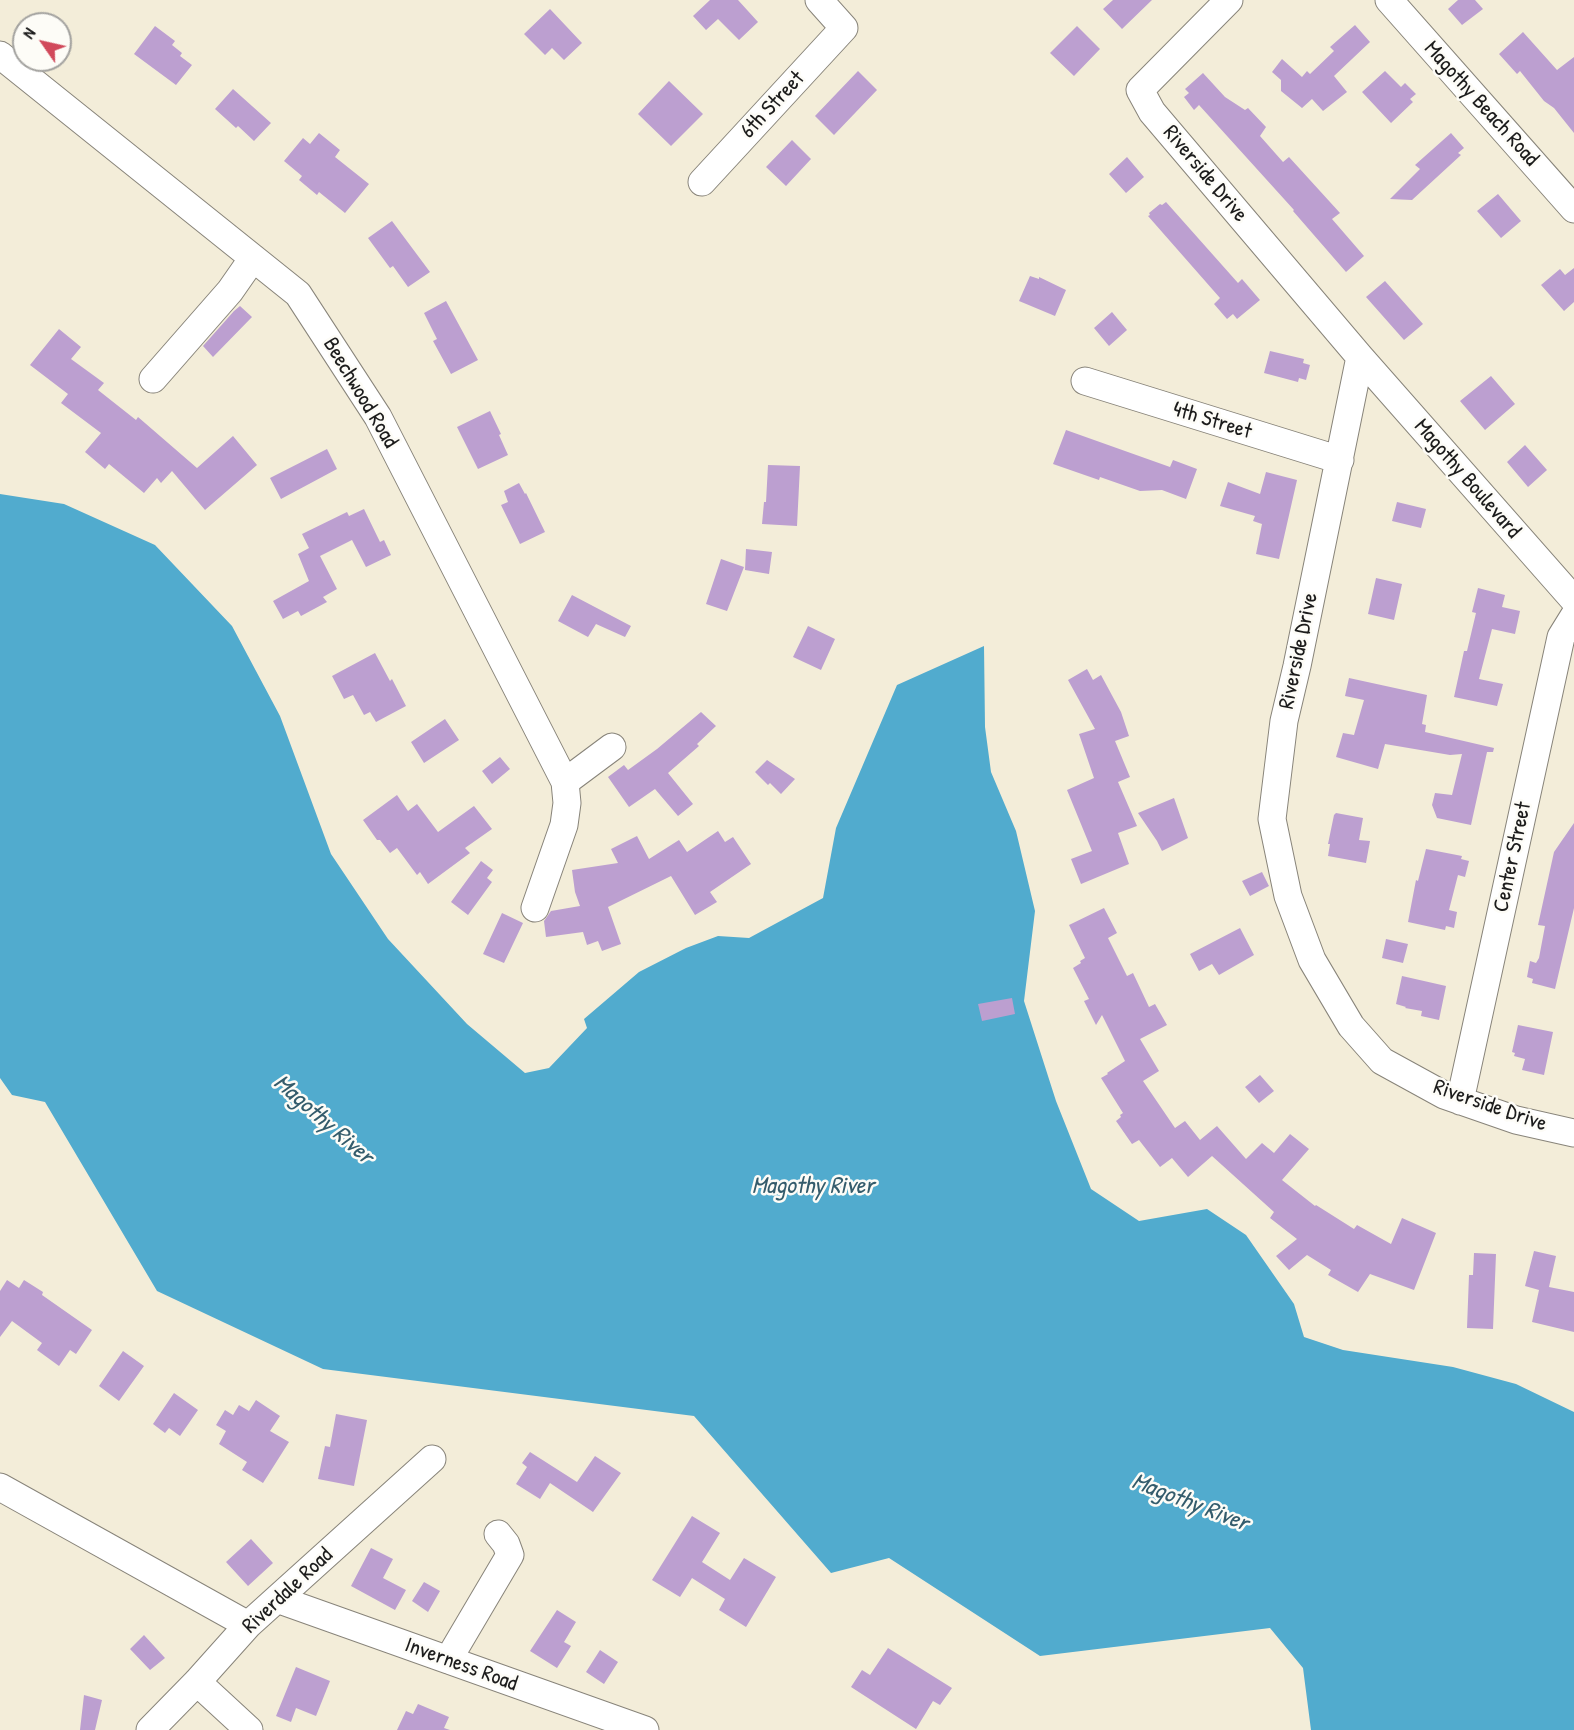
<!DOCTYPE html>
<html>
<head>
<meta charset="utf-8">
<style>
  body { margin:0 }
  #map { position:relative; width:1574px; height:1730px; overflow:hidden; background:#f3edd9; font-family:"Patrick Hand",sans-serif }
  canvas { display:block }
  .north { position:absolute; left:12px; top:12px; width:60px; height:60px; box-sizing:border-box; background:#fdfcf7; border:2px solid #a3a29f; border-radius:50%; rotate:304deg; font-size:16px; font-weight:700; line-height:24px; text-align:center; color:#1c1c1c }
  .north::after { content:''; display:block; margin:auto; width:21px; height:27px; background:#d1495b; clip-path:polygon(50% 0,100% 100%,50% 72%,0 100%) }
</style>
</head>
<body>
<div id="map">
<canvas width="1574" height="1730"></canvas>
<div class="north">N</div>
</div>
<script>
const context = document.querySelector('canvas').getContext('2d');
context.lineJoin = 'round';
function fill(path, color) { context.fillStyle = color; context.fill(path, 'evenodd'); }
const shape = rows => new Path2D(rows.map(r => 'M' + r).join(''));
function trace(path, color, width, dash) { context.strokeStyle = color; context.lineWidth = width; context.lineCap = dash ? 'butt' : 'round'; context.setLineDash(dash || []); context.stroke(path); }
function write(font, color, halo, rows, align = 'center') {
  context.font = font + ' "Patrick Hand",sans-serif'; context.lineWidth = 5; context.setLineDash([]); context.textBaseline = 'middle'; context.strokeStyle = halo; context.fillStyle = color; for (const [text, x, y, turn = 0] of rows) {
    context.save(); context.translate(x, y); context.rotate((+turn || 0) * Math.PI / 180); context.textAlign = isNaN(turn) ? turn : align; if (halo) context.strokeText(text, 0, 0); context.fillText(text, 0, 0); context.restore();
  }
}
const water = shape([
  [0,494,64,504,155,545,232,626,280,716,331,854,388,939,467,1024,525,1073,549,1068,587,1028,584,1019,639,972,686,948,718,936,749,938,823,898,836,828,897,685,984,646,985,727,991,772,1016,831,1035,911,1024,1001,1056,1101,1091,1189,1139,1221,1207,1209,1246,1235,1294,1304,1304,1337,1343,1350,1453,1367,1516,1384,1574,1412,1574,1730,1311,1730,1303,1668,1270,1628,1040,1656,889,1558,831,1573,694,1416,323,1369,157,1291,45,1102,12,1095,0,1078]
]);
const building = shape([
  [710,0,738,0,758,22,739,40,718,19,706,30,693,16],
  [1113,0,1152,0,1122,29,1103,9],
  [1458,0,1475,0,1483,9,1462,25,1448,9],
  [550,9,582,43,564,60,552,48,545,55,524,34],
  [1355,25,1370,42,1334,76,1347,92,1323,111,1312,99,1302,108,1281,91,1281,80,1272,72,1282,59,1302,77,1307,71,1310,74,1334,51,1330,47],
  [155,26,175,41,172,45,182,53,180,56,192,65,176,85,134,54],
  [1077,26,1100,49,1074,76,1050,53],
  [1523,32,1557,70,1574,57,1574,133,1554,108,1544,101,1520,71,1517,74,1499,54],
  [858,71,877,90,834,135,815,116],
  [1385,71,1401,87,1405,83,1416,94,1410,99,1413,102,1391,123,1362,92],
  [1203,73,1225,97,1245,110,1248,108,1266,127,1260,136,1283,162,1289,157,1340,213,1332,219,1364,256,1346,272,1293,211,1294,210,1199,105,1194,110,1184,97,1189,93,1185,89],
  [669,81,703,114,671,146,638,114],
  [233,89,271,123,254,141,238,126,236,128,215,109],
  [319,133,340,150,335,157,369,184,345,213,319,192,317,195,299,180,302,176,284,161,303,138,310,144],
  [1451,133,1464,148,1458,153,1461,155,1412,200,1390,199,1420,169,1415,165],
  [792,140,811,159,786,186,766,167],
  [1127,157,1144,177,1126,193,1109,174],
  [1498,194,1521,221,1501,238,1477,211],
  [1166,202,1238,283,1242,279,1260,300,1237,319,1233,314,1227,319,1214,304,1220,298,1148,216,1150,215,1149,213,1160,204,1162,205],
  [392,221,430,272,408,287,393,266,390,268,368,238],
  [1574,268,1574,302,1564,311,1541,285,1560,269,1565,275],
  [1030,276,1039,279,1039,277,1066,290,1055,316,1019,301],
  [1385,281,1423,324,1404,340,1366,297],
  [446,301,478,360,451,374,433,341,437,339,424,313],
  [240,306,252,317,213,357,203,346,234,311],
  [1112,312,1127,330,1109,346,1094,328],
  [59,329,81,347,71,359,104,383,98,390,136,420,138,417,197,468,233,436,257,465,205,510,172,471,161,483,157,478,144,493,109,464,105,469,85,452,101,433,61,403,68,394,30,365],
  [1270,351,1304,359,1303,363,1310,365,1306,380,1299,378,1298,382,1264,373],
  [1491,376,1515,404,1485,430,1460,401],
  [490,411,501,434,499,435,508,455,478,469,457,427],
  [1066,430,1170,467,1173,460,1197,469,1186,499,1162,490,1140,491,1100,477,1099,480,1053,464],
  [1525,445,1547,470,1528,487,1507,462],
  [327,449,337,469,281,499,270,478],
  [768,465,800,466,797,526,762,524,764,502,766,502],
  [1266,472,1297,480,1279,559,1256,554,1262,524,1253,521,1255,516,1220,506,1228,482,1260,494],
  [519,483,525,494,526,493,545,532,520,544,501,505,508,502,504,491],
  [1397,502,1426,509,1421,528,1392,521],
  [364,509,380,542,384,540,391,555,366,567,352,540,320,556,337,589,323,597,327,602,301,616,298,611,283,619,273,601,309,581,298,554,309,548,302,534,347,512,349,516],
  [746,549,772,552,769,574,745,570],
  [721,559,744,567,727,611,706,604],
  [1376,578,1402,584,1394,620,1368,614],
  [1478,588,1505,595,1502,607,1520,611,1515,634,1492,629,1479,679,1503,684,1497,706,1454,697,1464,651,1467,651,1476,613,1472,612],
  [572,595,631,626,625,637,596,624,588,637,558,621],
  [808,626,835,639,821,670,793,657],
  [375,653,390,681,392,679,406,706,376,722,370,712,364,715,353,695,344,699,332,676],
  [1087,669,1093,680,1101,675,1121,712,1129,736,1115,741,1130,777,1118,782,1137,826,1118,833,1129,864,1081,884,1071,859,1092,851,1067,790,1094,778,1079,734,1095,729,1068,680],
  [1349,678,1427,695,1422,724,1426,725,1425,732,1494,748,1493,752,1487,752,1471,825,1437,818,1432,805,1435,793,1452,795,1462,754,1450,755,1385,744,1378,769,1336,757,1343,733,1354,735,1364,700,1345,696],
  [701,712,716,726,697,744,699,746,668,773,693,804,678,816,655,789,629,807,608,777,624,765,628,770,657,749],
  [445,719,459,740,424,763,411,742],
  [500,757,510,769,492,784,482,771],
  [767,760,795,779,781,794,770,783,768,785,755,772],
  [397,795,408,811,417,804,438,832,474,806,492,829,465,848,470,853,428,884,420,872,417,875,397,848,390,853,380,840,377,840,363,820],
  [1174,798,1188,838,1162,851,1157,841,1138,813],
  [1336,813,1363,818,1359,840,1370,841,1366,863,1328,856,1330,844,1328,844,1334,815],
  [1574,823,1574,908,1555,989,1532,983,1533,979,1527,977,1530,961,1536,963,1539,958,1545,926,1538,925,1554,852],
  [718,831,725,842,733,837,751,864,710,892,717,902,695,915,671,876,608,907,621,944,602,951,598,941,587,945,583,932,546,937,544,921,551,911,580,906,575,892,572,870,618,863,611,849,637,836,649,859,679,840,687,852],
  [1426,849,1462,856,1461,859,1469,861,1465,877,1458,875,1449,910,1457,912,1454,928,1446,926,1445,930,1408,922,1416,880,1418,881],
  [481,861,493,870,487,878,492,882,468,915,451,902],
  [1262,872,1269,886,1250,896,1242,881],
  [1104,908,1117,933,1108,938,1127,976,1133,973,1149,1007,1155,1004,1167,1025,1140,1039,1159,1071,1143,1081,1175,1128,1185,1121,1200,1140,1217,1126,1246,1159,1262,1143,1274,1153,1290,1134,1309,1149,1282,1180,1315,1206,1316,1205,1354,1229,1357,1225,1391,1244,1402,1218,1436,1233,1414,1290,1370,1274,1358,1292,1328,1275,1331,1270,1307,1255,1289,1270,1276,1256,1297,1239,1270,1218,1274,1212,1212,1156,1188,1177,1172,1158,1160,1167,1139,1140,1132,1144,1116,1121,1121,1117,1120,1115,1123,1113,1101,1078,1108,1074,1107,1073,1125,1061,1102,1015,1096,1025,1084,1001,1089,999,1073,968,1081,963,1080,961,1085,958,1069,925],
  [502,913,523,923,504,963,483,954],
  [1240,928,1254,955,1219,975,1212,964,1199,971,1190,954],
  [1386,939,1408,944,1403,963,1382,958],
  [1402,976,1446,986,1439,1020,1421,1016,1422,1011,1405,1008,1406,1007,1396,1004],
  [1012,998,1015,1014,982,1021,978,1004],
  [1518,1025,1553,1032,1544,1075,1522,1070,1525,1059,1514,1056,1515,1053,1512,1052],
  [1260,1075,1274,1091,1259,1103,1245,1087],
  [1534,1251,1556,1256,1549,1287,1574,1292,1574,1332,1532,1322,1539,1290,1525,1286],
  [1474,1253,1496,1254,1493,1329,1467,1328,1469,1275,1473,1275],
  [7,1280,19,1288,24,1280,43,1292,42,1295,92,1330,76,1354,70,1350,59,1366,37,1350,42,1343,12,1321,0,1337,0,1291],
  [123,1351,144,1366,119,1401,99,1386],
  [174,1393,198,1410,180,1436,169,1428,165,1433,153,1424],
  [256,1400,280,1416,270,1431,289,1442,263,1483,242,1470,247,1462,219,1444,226,1431,216,1425,225,1410,233,1415,239,1405,249,1411],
  [336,1414,367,1420,354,1486,318,1479,325,1446,330,1447],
  [530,1452,577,1482,595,1456,621,1473,593,1512,550,1483,540,1499,516,1484,527,1467,522,1463],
  [692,1516,720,1533,702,1562,730,1580,744,1558,776,1577,746,1627,719,1610,725,1599,692,1578,680,1597,652,1580],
  [251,1539,273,1563,248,1586,226,1562],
  [371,1548,393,1559,383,1578,406,1590,395,1610,351,1586],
  [424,1582,440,1591,428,1612,412,1601],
  [557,1610,576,1622,564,1642,571,1646,557,1668,530,1651],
  [144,1635,165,1658,150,1670,130,1649],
  [888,1648,952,1688,940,1705,933,1701,916,1729,851,1687,862,1670,870,1675],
  [600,1650,618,1662,604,1684,586,1672],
  [296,1667,330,1681,316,1716,296,1708,291,1722,276,1716],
  [84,1695,102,1700,95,1730,80,1730],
  [418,1704,449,1717,444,1728,450,1730,397,1730,406,1711,413,1714]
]);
const minor = shape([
  [1229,0,1140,90,1152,112,1360,357,1574,600],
  [1389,0,1574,209],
  [0,55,298,294,378,417,565,782,612,747],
  [702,182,844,28,819,0],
  [1360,357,1297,666,1284,721,1272,819,1288,896,1312,960,1351,1026,1382,1061,1444,1095,1516,1120,1574,1133],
  [153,379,230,291,253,258],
  [1085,381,1340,460],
  [535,908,564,825,567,803,565,782],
  [1460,1101,1561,637,1574,616],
  [0,1487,248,1625],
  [277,1599,645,1730],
  [448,1660,510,1555,506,1544,498,1534],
  [197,1682,249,1730],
  [150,1730,197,1682,248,1625,432,1459]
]);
const streetNames = [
  ["Magothy Beach Road",1481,104,48],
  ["6th Street",773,105,-47],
  ["Riverside Drive",1205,174,50],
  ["Beechwood Road",360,393,59],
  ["4th Street",1212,421,17],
  ["Magothy Boulevard",1467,479,49],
  ["Riverside Drive",1299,651,-78],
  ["Center Street",1513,857,-78],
  ["Riverside Drive",1490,1106,19],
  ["Riverdale Road",288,1591,-43],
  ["Inverness Road",461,1665,20]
];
const waterNames = [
  ["Magothy River",323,1120,41],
  ["Magothy River",813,1187],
  ["Magothy River",1190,1503,21]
];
fill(water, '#51abce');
fill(building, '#bc9fd0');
trace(minor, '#88847a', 29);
trace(minor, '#fff', 27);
write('22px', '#1c1c1c', '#fdfcf7', streetNames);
write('italic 24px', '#345c6c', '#fdfcf7', waterNames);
</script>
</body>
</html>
